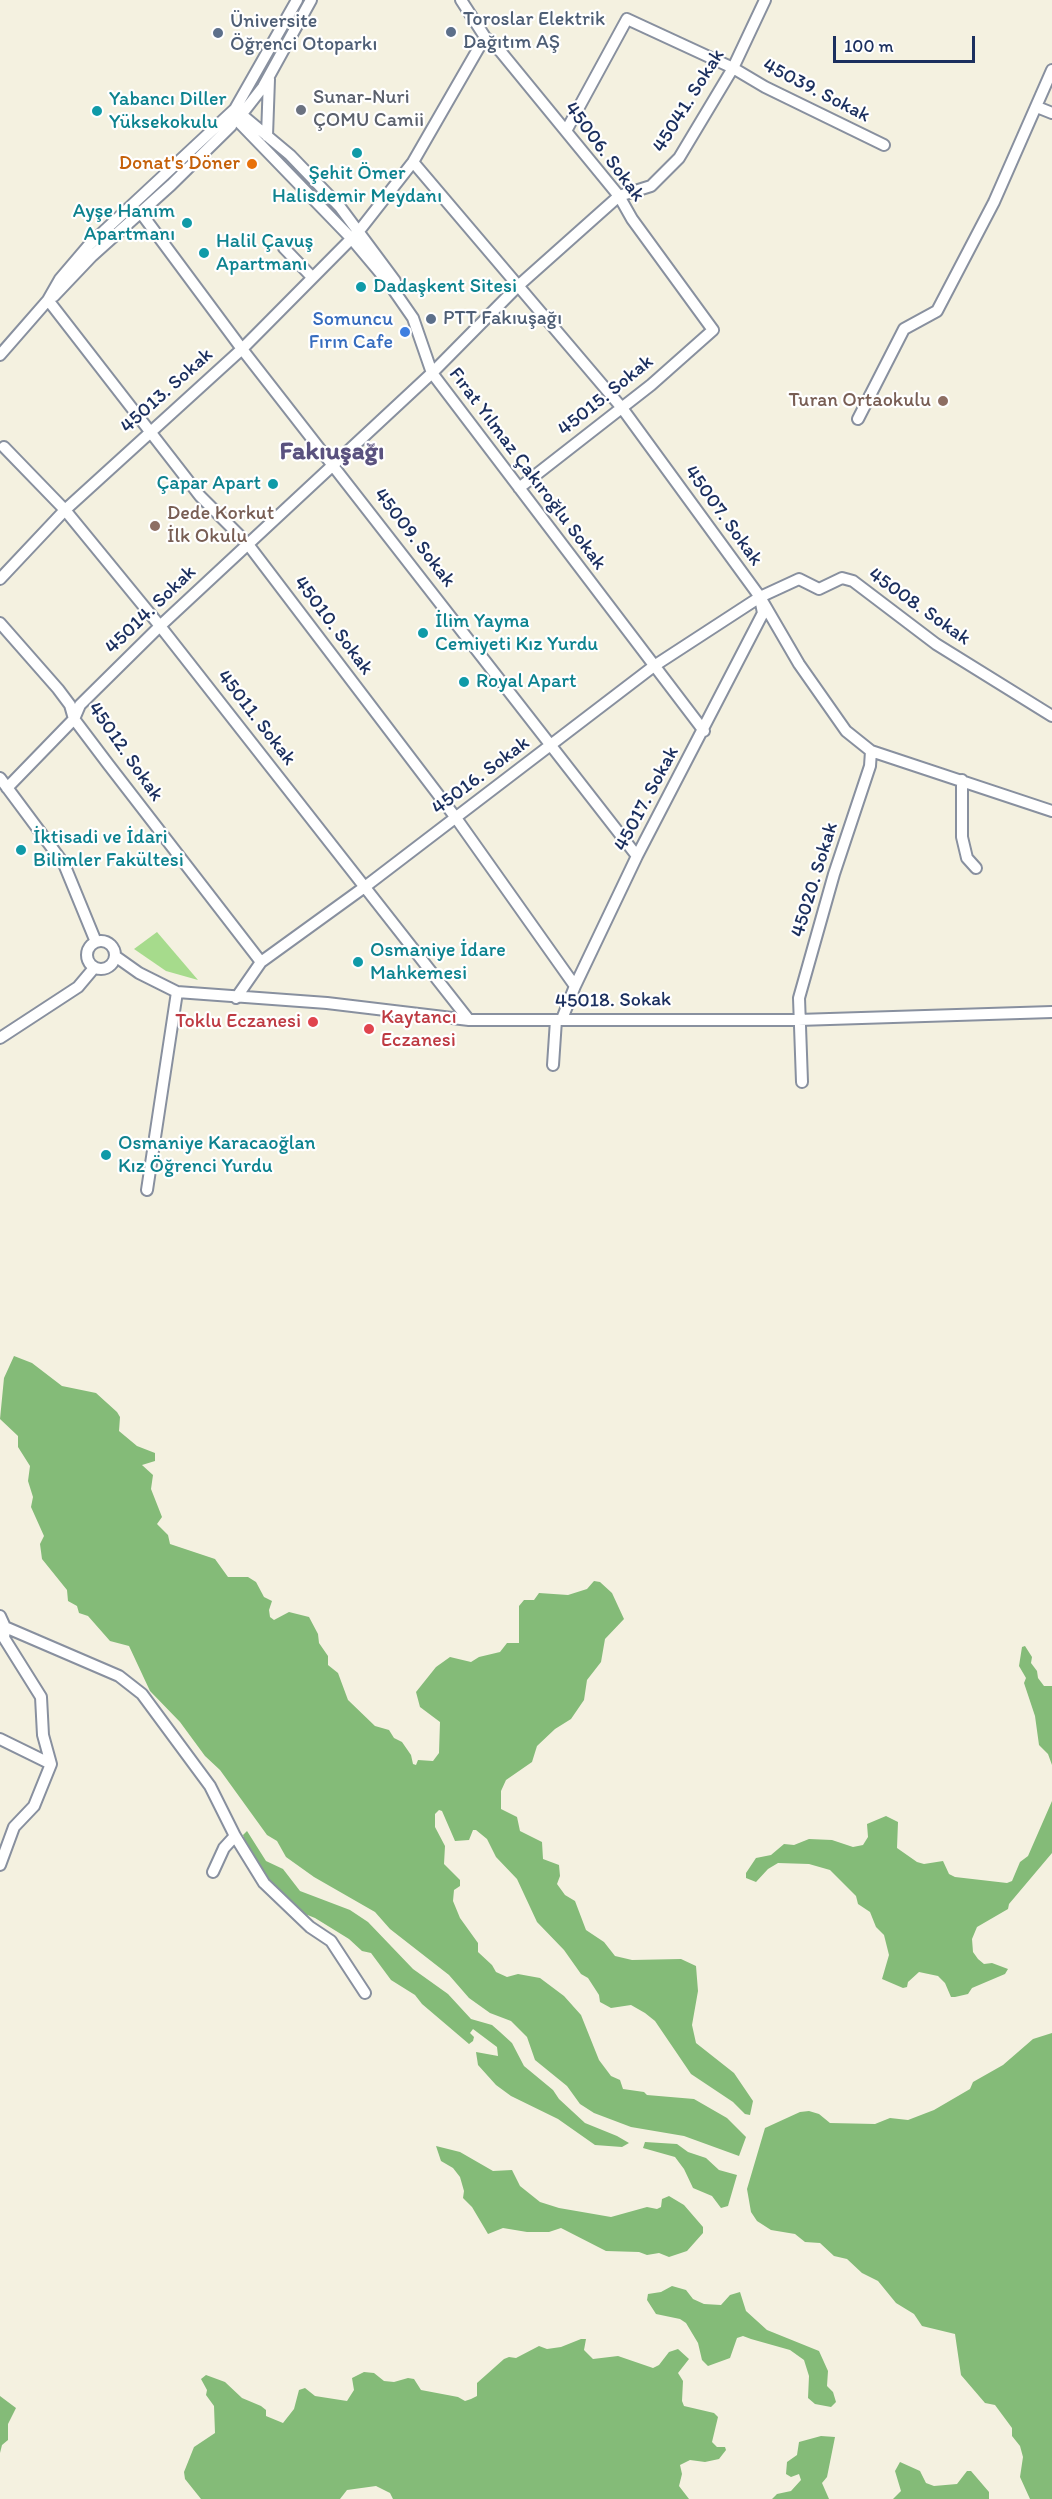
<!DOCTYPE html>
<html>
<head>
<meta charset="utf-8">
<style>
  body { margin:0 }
  #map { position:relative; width:1052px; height:2499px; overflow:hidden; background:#f4f1e0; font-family:Itim,sans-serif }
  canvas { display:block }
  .scale { position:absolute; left:833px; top:36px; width:142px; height:27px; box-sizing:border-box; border:3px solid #1b2f5e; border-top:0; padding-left:8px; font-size:18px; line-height:21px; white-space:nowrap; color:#1b2f5e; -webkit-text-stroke:4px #fff; paint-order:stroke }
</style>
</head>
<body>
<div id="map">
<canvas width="1052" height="2499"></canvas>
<div class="scale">100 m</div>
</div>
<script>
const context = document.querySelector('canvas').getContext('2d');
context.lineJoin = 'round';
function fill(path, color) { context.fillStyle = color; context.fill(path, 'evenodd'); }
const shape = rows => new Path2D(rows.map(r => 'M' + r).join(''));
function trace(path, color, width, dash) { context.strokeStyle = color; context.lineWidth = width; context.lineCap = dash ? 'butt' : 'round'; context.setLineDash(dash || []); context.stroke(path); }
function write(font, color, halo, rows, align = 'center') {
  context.font = font + ' Itim,sans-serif'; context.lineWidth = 4.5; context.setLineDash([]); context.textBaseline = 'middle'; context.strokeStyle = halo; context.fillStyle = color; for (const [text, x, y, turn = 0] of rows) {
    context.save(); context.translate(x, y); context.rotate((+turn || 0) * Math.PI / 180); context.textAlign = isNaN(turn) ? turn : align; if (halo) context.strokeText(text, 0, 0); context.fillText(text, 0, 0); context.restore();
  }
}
const green = shape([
  [157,932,198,980,166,971,134,949]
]);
const forest = shape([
  [14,1356,32,1363,62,1386,96,1393,117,1412,120,1417,119,1431,137,1446,155,1453,155,1461,142,1465,153,1475,151,1489,162,1517,157,1524,168,1535,170,1544,215,1559,228,1577,248,1577,256,1582,264,1597,272,1601,269,1610,270,1617,274,1620,289,1612,309,1617,318,1634,319,1643,328,1656,328,1665,338,1673,348,1700,375,1726,389,1730,394,1738,402,1742,411,1755,413,1764,416,1765,418,1760,433,1761,439,1753,440,1722,420,1707,416,1692,436,1667,450,1657,471,1662,479,1657,500,1652,507,1643,519,1643,519,1606,524,1600,534,1600,539,1593,568,1595,587,1589,594,1581,600,1582,612,1593,624,1619,605,1639,601,1662,587,1680,584,1700,571,1719,555,1729,537,1746,532,1762,506,1780,501,1791,501,1809,517,1817,520,1831,542,1842,543,1859,559,1865,560,1876,557,1884,565,1895,575,1901,586,1930,604,1942,615,1956,632,1960,681,1959,696,1966,698,1991,692,2025,696,2043,734,2073,753,2101,750,2115,745,2114,733,2102,691,2074,655,2021,645,2013,631,2005,611,2008,600,2002,599,1995,588,1978,581,1974,564,1950,537,1922,517,1879,496,1857,487,1839,476,1830,473,1830,469,1840,455,1841,442,1811,439,1810,435,1814,435,1827,445,1846,444,1864,460,1880,460,1886,454,1890,453,1901,460,1918,478,1943,478,1952,492,1965,496,1972,507,1977,518,1974,540,1978,564,1996,581,2015,599,2060,611,2076,620,2080,623,2089,644,2092,647,2095,694,2099,727,2118,746,2137,739,2156,684,2136,631,2127,594,2113,580,2104,567,2086,535,2060,527,2037,511,2021,490,2013,469,1998,449,1975,390,1929,375,1912,314,1877,286,1857,277,1841,267,1835,220,1770,205,1756,180,1722,150,1691,129,1646,110,1641,88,1616,79,1613,77,1606,68,1601,67,1590,42,1559,40,1544,44,1536,31,1507,33,1497,28,1481,30,1466,18,1447,18,1436,0,1419,4,1378],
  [1025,1646,1032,1657,1031,1663,1037,1671,1038,1678,1044,1686,1052,1686,1052,1765,1048,1754,1039,1745,1035,1716,1024,1683,1026,1678,1019,1666,1022,1647],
  [1052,1801,1052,1853,1009,1904,1008,1909,977,1927,972,1939,973,1952,978,1959,984,1964,992,1963,1008,1969,1005,1974,972,1988,968,1994,955,1997,951,1997,945,1983,938,1976,919,1972,908,1982,907,1987,903,1988,882,1979,889,1955,884,1935,876,1927,870,1912,858,1904,856,1896,830,1870,809,1864,778,1863,768,1869,756,1882,746,1878,746,1873,756,1858,771,1855,784,1844,794,1845,809,1839,832,1840,853,1847,863,1845,868,1837,867,1824,886,1816,898,1822,897,1848,917,1862,924,1864,943,1861,949,1874,955,1877,1007,1883,1012,1881,1020,1862,1028,1856],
  [247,1831,266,1861,283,1869,300,1891,350,1910,368,1922,413,1969,448,1994,471,2019,492,2025,500,2032,512,2043,524,2066,553,2090,559,2099,585,2123,617,2136,629,2143,622,2147,595,2145,558,2119,511,2096,496,2085,478,2065,476,2052,498,2056,497,2047,473,2029,470,2033,474,2037,473,2041,469,2044,422,2004,415,1995,391,1980,371,1953,362,1951,349,1939,315,1918,295,1910,263,1874,247,1847,243,1835],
  [1052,2033,1052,2499,1030,2499,1020,2477,1023,2457,1020,2446,1012,2436,1012,2428,995,2405,985,2403,961,2375,955,2334,922,2326,914,2314,896,2303,878,2281,862,2273,847,2259,834,2256,820,2243,805,2242,795,2234,771,2230,757,2221,751,2212,747,2189,765,2128,800,2112,809,2111,819,2114,830,2123,875,2124,890,2118,908,2120,934,2110,970,2089,973,2082,1003,2065,1033,2039],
  [645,2142,677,2144,688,2152,706,2158,719,2170,737,2175,728,2206,721,2208,712,2196,693,2188,684,2169,675,2157,643,2148],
  [436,2146,460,2152,493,2171,512,2170,520,2186,540,2202,559,2208,611,2217,647,2207,657,2209,661,2207,662,2199,669,2196,684,2205,703,2227,703,2233,687,2251,669,2257,659,2253,647,2255,639,2252,606,2251,561,2228,549,2232,527,2232,503,2228,488,2234,472,2207,463,2198,464,2191,460,2177,453,2168,441,2161],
  [672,2286,686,2290,693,2299,704,2304,721,2305,730,2295,740,2292,746,2311,767,2330,819,2351,828,2371,827,2386,833,2392,836,2402,831,2407,815,2404,808,2398,809,2376,804,2360,790,2350,751,2339,743,2336,737,2338,730,2358,708,2366,702,2360,698,2343,686,2323,680,2319,656,2314,647,2300,648,2294,661,2292],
  [581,2339,586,2339,584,2350,593,2359,618,2356,653,2368,659,2365,669,2352,678,2349,689,2359,678,2373,683,2381,682,2401,684,2406,714,2413,718,2417,712,2442,717,2447,725,2447,726,2450,719,2459,705,2462,690,2460,680,2465,682,2474,679,2486,689,2499,393,2499,390,2493,376,2486,347,2490,340,2499,201,2499,185,2479,184,2472,194,2447,215,2433,214,2406,206,2395,207,2390,201,2379,206,2375,225,2382,242,2398,261,2406,266,2410,266,2416,283,2423,294,2409,299,2390,305,2388,315,2396,347,2401,354,2390,352,2378,364,2372,374,2373,384,2381,394,2382,408,2378,414,2379,421,2390,458,2397,465,2401,471,2399,477,2396,477,2383,504,2359,509,2357,516,2358,539,2346,547,2349,561,2347],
  [0,2396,16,2408,8,2424,8,2440,2,2445,0,2453],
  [821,2436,835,2437,827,2477,822,2483,829,2499,772,2499,777,2494,791,2491,801,2480,799,2474,791,2477,786,2474,787,2462,797,2455,799,2442],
  [900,2462,920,2471,926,2483,934,2486,957,2484,967,2471,971,2471,989,2492,989,2499,893,2499,901,2491,895,2471]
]);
const minor = shape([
  [461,0,485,37,501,52,619,196,632,219,713,330,651,385,519,488],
  [1037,107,1052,113],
  [235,109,290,155,340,207,395,281],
  [231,114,351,238,388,282,413,318,432,373,704,731],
  [238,119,263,87,311,0],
  [566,131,627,19,733,68,765,87,884,145],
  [267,136,269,79],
  [413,162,622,408,760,597,799,664,846,731,871,751,1052,811],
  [141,213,242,349,637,856],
  [284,248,311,276],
  [54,296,92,256,171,185,231,126,234,119],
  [48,300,200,496,247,543,456,818,575,986],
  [0,355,48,300,60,279,89,245,235,109,297,0],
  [858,419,904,329,937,311,994,202,1052,70],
  [4,447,65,510,160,626,469,1020],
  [0,579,65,510,242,349,359,231,413,162,485,37],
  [0,623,58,689,70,705,74,719,108,764,261,962],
  [0,778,64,864,96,942],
  [962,780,962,837,967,858,976,868],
  [7,788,74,719,80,705,160,626,432,373,518,286,619,196,651,186,679,158,733,68,765,0],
  '87 955a14 14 0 1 1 28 0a14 14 0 1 1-28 0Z',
  [115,956,139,973,177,992,327,1003,469,1020,798,1020,1052,1012],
  [236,998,261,962,366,886,654,666,760,597,799,579,819,589,842,578,853,581,936,644,1052,716],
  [562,1019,575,986,637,856,763,613,761,603],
  [0,1038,78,987,94,968],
  [553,1065,556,1020],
  [802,1082,799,998,834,874,870,766,871,751],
  [147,1190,177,992],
  [0,1616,5,1627,4,1638,41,1697,43,1735,51,1764,34,1806,14,1827,0,1865],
  [5,1627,119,1676,142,1694,210,1786,235,1836,264,1883,310,1927,331,1941,365,1993],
  [0,1739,51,1764],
  [213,1872,224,1848,235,1836]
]);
const markers = [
  [451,32,6,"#5c6f8a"],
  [218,33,6,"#5c6f8a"],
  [301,110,6,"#6b7280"],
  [97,111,6,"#0f9aa8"],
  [357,153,6,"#0f9aa8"],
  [252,164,6,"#e8710a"],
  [187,223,6,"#0f9aa8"],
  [204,253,6,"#0f9aa8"],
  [361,287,6,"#0f9aa8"],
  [431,319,6,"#5c6f8a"],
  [405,332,6,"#3f7fe0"],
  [943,401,6,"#8d6e63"],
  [273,484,6,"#0f9aa8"],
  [155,526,6,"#8d6e63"],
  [423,633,6,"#0f9aa8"],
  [464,682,6,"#0f9aa8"],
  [21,850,6,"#0f9aa8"],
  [358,962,6,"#0f9aa8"],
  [313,1022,6,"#e0444e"],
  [369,1029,6,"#e0444e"],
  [106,1155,6,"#0f9aa8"]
];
const serviceNames = [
  ["Toroslar Elektrik",463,20],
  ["Dağıtım AŞ",463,43],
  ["Üniversite",230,22],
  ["Öğrenci Otoparkı",230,45],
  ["PTT Fakıuşağı",443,319]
];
const streetNames = [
  ["45039. Sokak",816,91,27],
  ["45041. Sokak",689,101,-58],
  ["45006. Sokak",604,152,53],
  ["45013. Sokak",167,391,-42],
  ["45015. Sokak",606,396,-39],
  ["Fırat Yılmaz Çakıroğlu Sokak",527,469,53],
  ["45007. Sokak",723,516,54],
  ["45009. Sokak",414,538,52],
  ["45008. Sokak",919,607,35],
  ["45014. Sokak",151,610,-44],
  ["45010. Sokak",333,626,53],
  ["45011. Sokak",256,718,52],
  ["45012. Sokak",125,752,55],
  ["45016. Sokak",481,776,-37],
  ["45017. Sokak",647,799,-62],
  ["45020. Sokak",815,880,-73],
  ["45018. Sokak",613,1001,-1]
];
const worshipNames = [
  ["Sunar-Nuri",313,98],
  ["ÇOMU Camii",313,121]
];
const cultureNames = [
  ["Yabancı Diller",109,100],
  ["Yüksekokulu",109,123],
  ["Şehit Ömer",357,174,"center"],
  ["Halisdemir Meydanı",357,197,"center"],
  ["Ayşe Hanım",175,212,"right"],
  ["Apartmanı",175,235,"right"],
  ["Halil Çavuş",216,242],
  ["Apartmanı",216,265],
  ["Dadaşkent Sitesi",373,287],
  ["Çapar Apart",261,484,"right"],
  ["İlim Yayma",435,622],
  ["Cemiyeti Kız Yurdu",435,645],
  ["Royal Apart",476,682],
  ["İktisadi ve İdari",33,838],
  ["Bilimler Fakültesi",33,861],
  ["Osmaniye İdare",370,951],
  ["Mahkemesi",370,974],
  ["Osmaniye Karacaoğlan",118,1144],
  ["Kız Öğrenci Yurdu",118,1167]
];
const foodNames = [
  ["Donat's Döner",240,164]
];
const shopNames = [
  ["Somuncu",393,320],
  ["Fırın Cafe",393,343]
];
const educationNames = [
  ["Turan Ortaokulu",931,401],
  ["Dede Korkut",167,514,"left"],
  ["İlk Okulu",167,537,"left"]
];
const healthNames = [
  ["Kaytancı",381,1018],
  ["Eczanesi",381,1041],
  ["Toklu Eczanesi",301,1022,"right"]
];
const districtNames = [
  ["Fakıuşağı",332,452]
];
fill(green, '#a6db8c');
fill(forest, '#84bb78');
trace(minor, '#88909f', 14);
trace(minor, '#fff', 10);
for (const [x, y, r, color] of markers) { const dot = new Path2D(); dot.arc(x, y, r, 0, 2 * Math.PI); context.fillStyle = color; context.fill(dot); trace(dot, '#fff', 2); }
write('20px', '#4e5e75', '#fff', serviceNames, 'left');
write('20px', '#1b2f5e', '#fff', streetNames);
write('20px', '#5b616d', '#fff', worshipNames, 'left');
write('20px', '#0d838f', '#fff', cultureNames, 'left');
write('20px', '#c56008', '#fff', foodNames, 'right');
write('20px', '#366cbe', '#fff', shopNames, 'right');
write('20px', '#785e54', '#fff', educationNames, 'right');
write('20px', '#be3a42', '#fff', healthNames, 'left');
write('bold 26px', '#5a527f', '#fff', districtNames);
</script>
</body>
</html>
